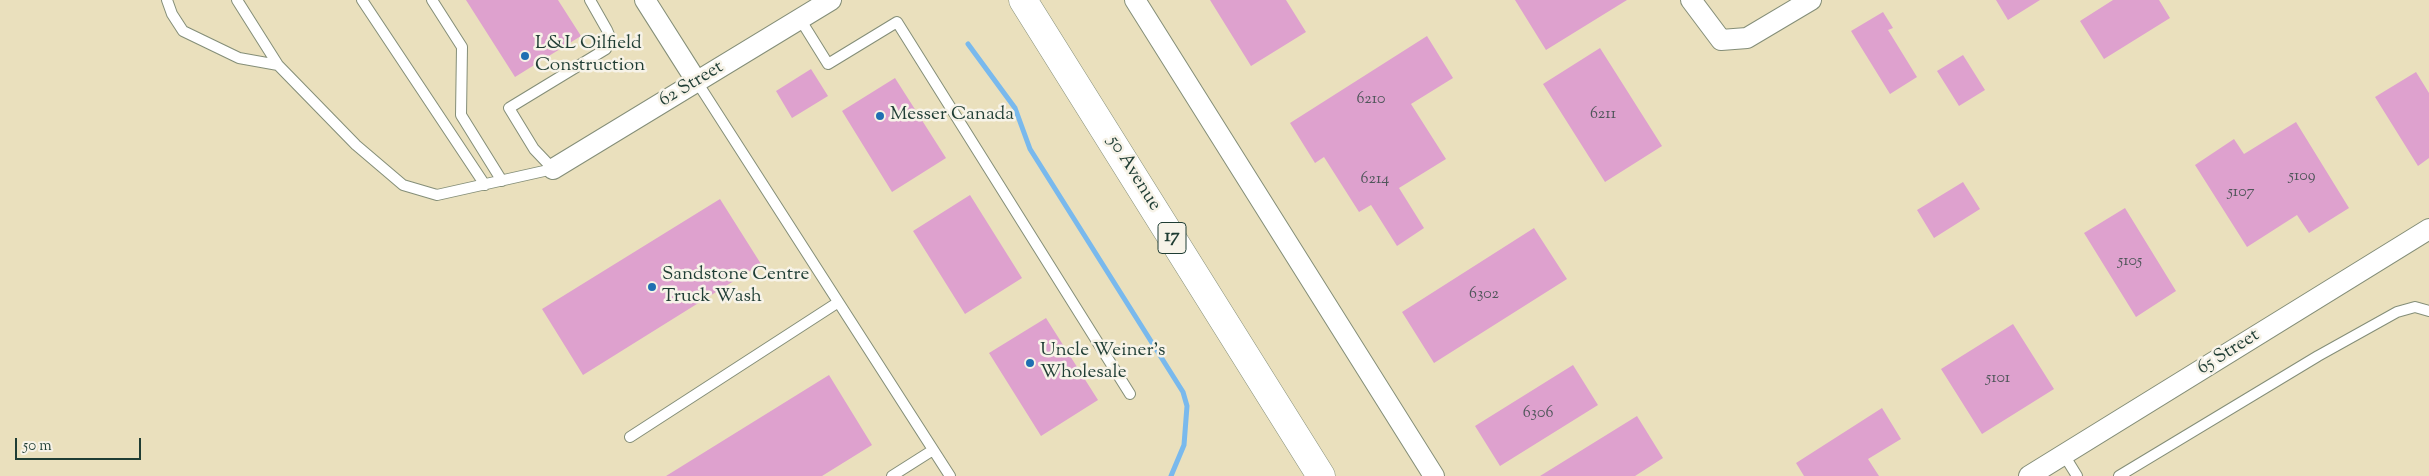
<!DOCTYPE html>
<html>
<head>
<meta charset="utf-8">
<style>
  body { margin:0 }
  #map { position:relative; width:2429px; height:476px; overflow:hidden; background:#eae0bd; font-family:"Sorts Mill Goudy",serif }
  canvas { display:block }
  .scale { position:absolute; left:15px; top:438px; width:126px; height:22px; box-sizing:border-box; border:2px solid #1f3d34; border-top:0; padding-left:6px; font-size:15px; line-height:18px; white-space:nowrap; color:#1f3d34; -webkit-text-stroke:4px #f7f3e8; paint-order:stroke }
</style>
</head>
<body>
<div id="map">
<canvas width="2429" height="476"></canvas>
<div class="scale">50 m</div>
</div>
<script>
const context = document.querySelector('canvas').getContext('2d');
context.lineJoin = 'round';
const shape = rows => new Path2D(rows.map(r => 'M' + r).join(''));
function trace(path, color, width, dash) { context.strokeStyle = color; context.lineWidth = width; context.lineCap = dash ? 'butt' : 'round'; context.setLineDash(dash || []); context.stroke(path); }
function fill(path, color) { context.fillStyle = color; context.fill(path, 'evenodd'); }
function write(font, color, halo, rows, align = 'center') {
  context.font = font + ' "Sorts Mill Goudy",serif'; context.lineWidth = 5; context.setLineDash([]); context.textBaseline = 'middle'; context.strokeStyle = halo; context.fillStyle = color; for (const [text, x, y, turn = 0] of rows) {
    context.save(); context.translate(x, y); context.rotate((+turn || 0) * Math.PI / 180); context.textAlign = isNaN(turn) ? turn : align; if (halo) context.strokeText(text, 0, 0); context.fillText(text, 0, 0); context.restore();
  }
}
const stream = shape([
  [968,44,1015,108,1030,149,1183,392,1187,406,1184,445,1171,476]
]);
const building = shape([
  [466,0,558,0,581,36,515,77],
  [1210,0,1286,0,1306,32,1251,66],
  [1515,0,1627,0,1546,50],
  [1996,0,2040,0,2008,20],
  [2113,0,2159,0,2170,18,2104,59,2080,21],
  [1883,12,1893,28,1888,30,1917,77,1890,94,1851,31],
  [1427,36,1453,78,1411,104,1446,159,1399,188,1424,228,1397,246,1371,205,1359,212,1324,157,1315,163,1290,123],
  [1600,48,1662,146,1605,182,1543,84],
  [1963,55,1985,90,1959,106,1937,71],
  [811,69,828,96,792,118,776,91],
  [2416,72,2429,93,2429,158,2418,166,2375,97],
  [895,78,946,158,892,192,842,111],
  [2296,122,2349,208,2309,233,2297,215,2247,247,2195,165,2234,139,2244,154],
  [1963,182,1980,209,1934,238,1917,210],
  [970,195,1022,278,965,314,913,231],
  [720,199,761,264,583,375,542,309],
  [2125,208,2176,291,2136,317,2084,233],
  [1534,228,1567,279,1434,363,1402,312],
  [1046,318,1098,400,1041,436,989,353],
  [2013,324,2054,389,1982,434,1941,369],
  [1573,365,1598,405,1500,466,1475,426],
  [829,375,872,445,822,476,666,476],
  [1882,408,1901,439,1868,459,1879,476,1804,476,1796,463],
  [1637,416,1663,458,1635,476,1540,476]
]);
const lane = shape([
  [167,0,172,14,183,31,239,58,278,65],
  [237,0,278,65,356,145,403,185,437,195,553,169,534,149,509,108,606,49,610,37,607,30,590,0],
  [362,0,485,185],
  [432,0,462,47,461,115,502,181],
  [800,19,828,64,897,22,1130,394],
  [697,82,950,476],
  [630,437,837,303],
  [2064,455,2077,476],
  [892,476,933,450],
  [2119,476,2318,356,2397,312,2415,307,2429,311]
]);
const street = shape([
  [645,0,697,82],
  [1135,0,1434,476],
  [1691,0,1721,40,1747,38,1811,0],
  [553,169,831,0],
  [2029,476,2429,229]
]);
const primary = shape([
  [1023,0,1321,476]
]);
const markers = [
  [525,56,5,"#1f6fb2"],
  [880,116,5,"#1f6fb2"],
  [652,287,5,"#1f6fb2"],
  [1030,363,5,"#1f6fb2"]
];
const numberNames = [
  ["6210",1371,100],
  ["6211",1603,115],
  ["5109",2302,177],
  ["6214",1375,180],
  ["5107",2241,193],
  ["5105",2130,262],
  ["6302",1484,295],
  ["5101",1998,379],
  ["6306",1538,414]
];
const shields = [
  [1172,238,28]
];
const shieldNames = [
  ["17",1172,238]
];
const poiNames = [
  ["L&L Oilfield",535,45],
  ["Construction",535,67],
  ["Messer Canada",890,116],
  ["Sandstone Centre",662,276],
  ["Truck Wash",662,298],
  ["Uncle Weiner's",1040,352],
  ["Wholesale",1040,374]
];
const streetNames = [
  ["62 Street",692,85,-31],
  ["50 Avenue",1133,174,58],
  ["65 Street",2229,353,-32]
];
trace(stream, '#79b9ed', 5);
fill(building, '#dea1ce');
trace(lane, '#848e78', 12);
trace(street, '#848e78', 22);
trace(primary, '#848e78', 29);
trace(lane, '#fff', 10);
trace(street, '#fff', 20);
trace(primary, '#fff', 28);
for (const [x, y, r, color] of markers) { const dot = new Path2D(); dot.arc(x, y, r, 0, 2 * Math.PI); context.fillStyle = color; context.fill(dot); trace(dot, '#f7f3e8', 2); }
write('16px', '#4f565a', null, numberNames);
for (const [x, y, w] of shields) { const box = new Path2D(); box.roundRect(x - w / 2, y - 15.5, w, 31, 4); context.fillStyle = '#f7f3e8'; context.fill(box); trace(box, '#1f3d34', 1); }
write('bold 18px', '#1f3d34', null, shieldNames);
write('19px', '#1f3d34', '#f7f3e8', poiNames, 'left');
write('19px', '#1f3d34', '#f7f3e8', streetNames);
</script>
</body>
</html>
